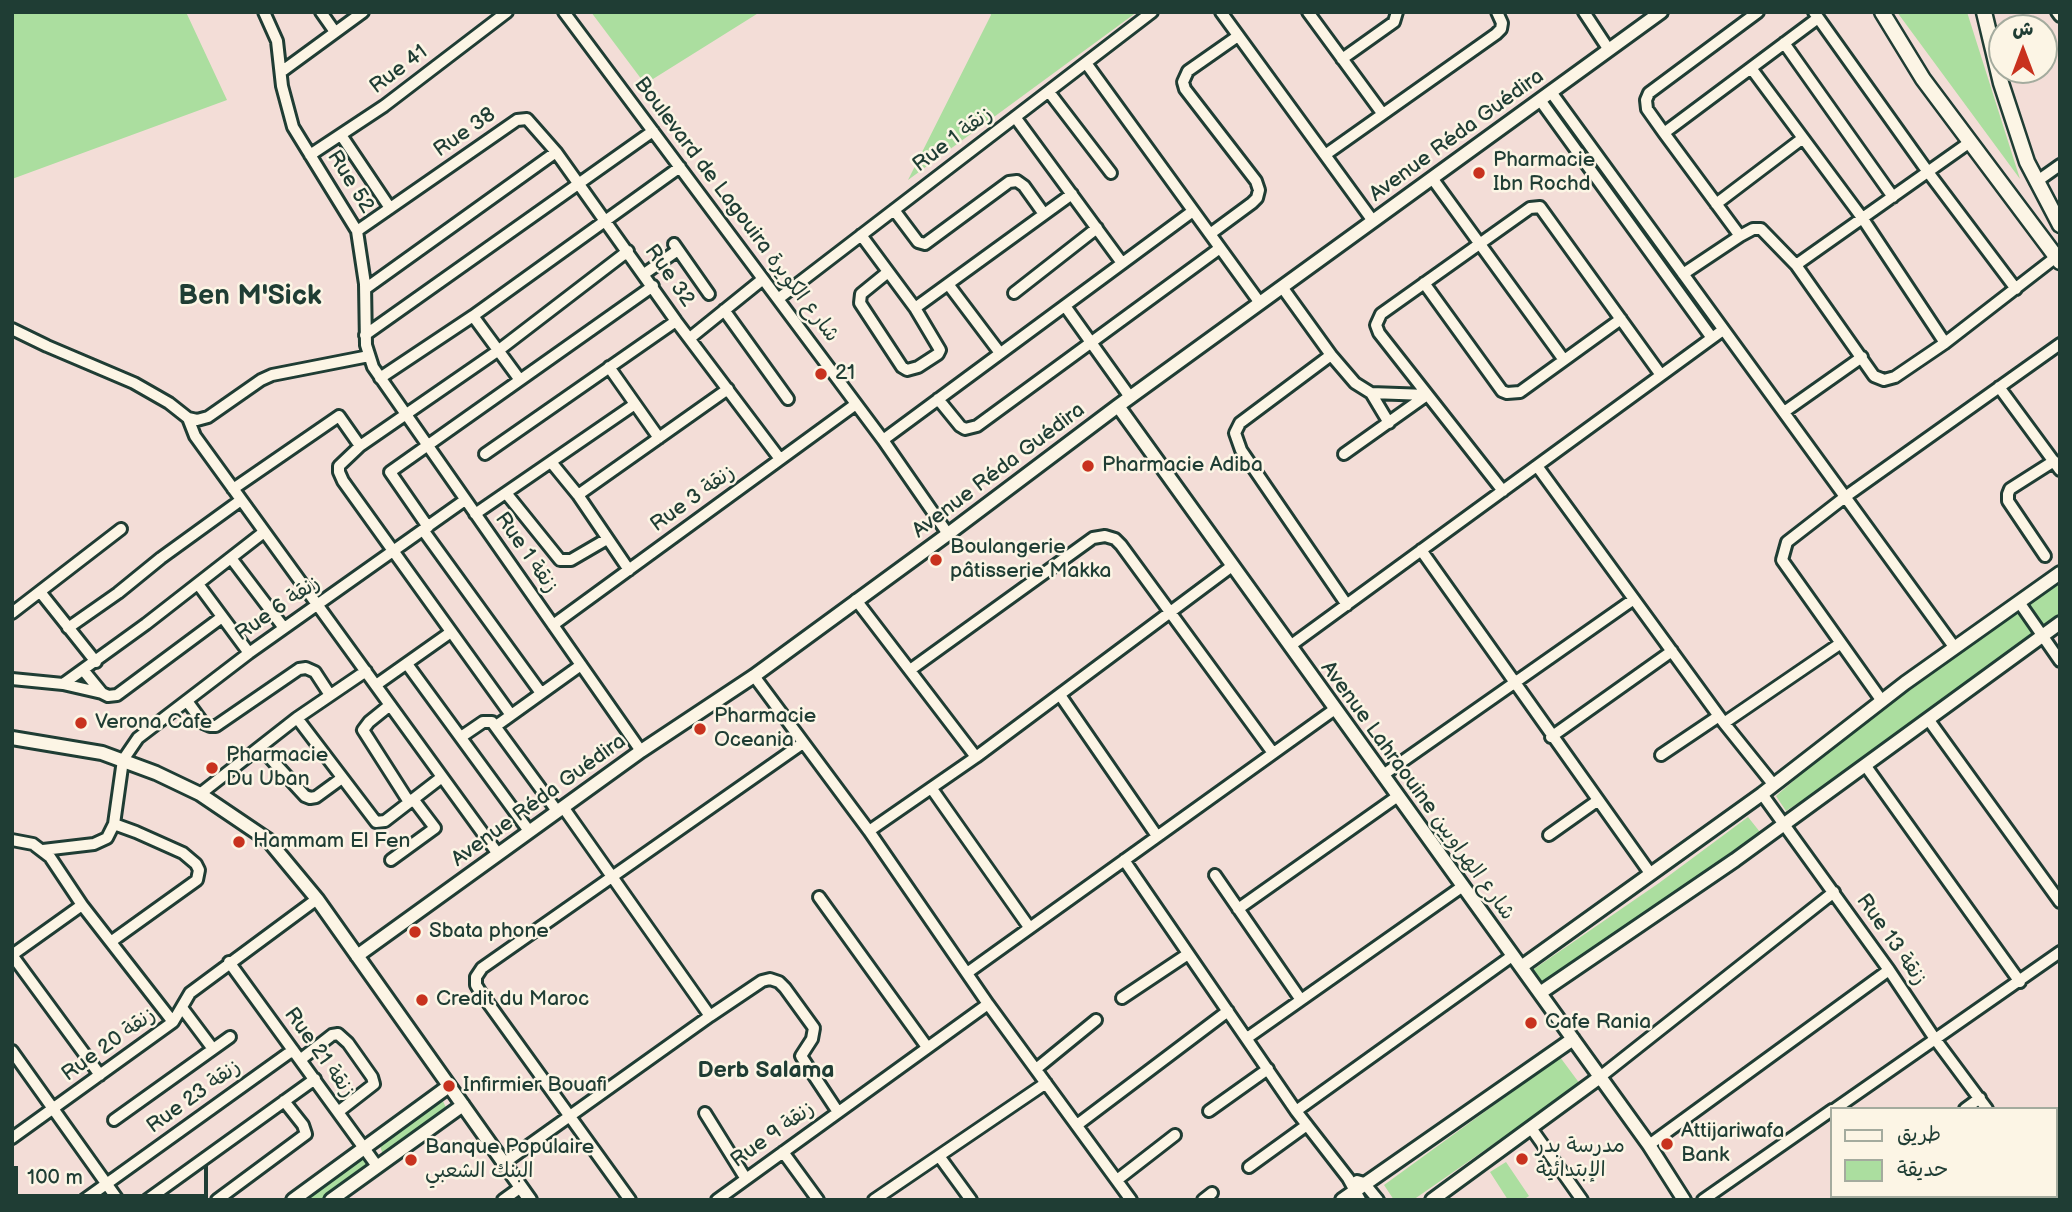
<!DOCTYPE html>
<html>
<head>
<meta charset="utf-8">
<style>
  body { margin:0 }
  #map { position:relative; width:2072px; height:1212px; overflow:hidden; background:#f3ddd7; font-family:"Balsamiq Sans","Playpen Sans Arabic",sans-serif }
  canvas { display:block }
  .frame { position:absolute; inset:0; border:14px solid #1f3d34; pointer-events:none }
  .legend { position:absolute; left:1830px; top:1107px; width:228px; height:91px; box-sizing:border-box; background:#fcf5e5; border:2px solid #a4ab9e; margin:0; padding:9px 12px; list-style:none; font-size:21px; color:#1f3d34 }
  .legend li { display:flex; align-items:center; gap:14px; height:35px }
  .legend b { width:35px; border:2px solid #a4ab9e }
  .north { position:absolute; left:1988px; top:14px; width:70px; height:70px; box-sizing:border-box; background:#fcf5e5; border:2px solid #a4ab9e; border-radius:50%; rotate:0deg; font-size:19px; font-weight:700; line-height:28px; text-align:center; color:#1f3d34 }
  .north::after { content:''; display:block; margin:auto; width:24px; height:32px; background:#c8321e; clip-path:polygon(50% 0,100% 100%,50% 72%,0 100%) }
  .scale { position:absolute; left:14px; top:1166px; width:194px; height:32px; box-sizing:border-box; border:4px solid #1f3d34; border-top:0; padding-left:9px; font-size:21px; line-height:24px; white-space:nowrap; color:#1f3d34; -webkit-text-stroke:5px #fcf5e5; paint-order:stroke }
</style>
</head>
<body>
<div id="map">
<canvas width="2072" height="1212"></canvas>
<div class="frame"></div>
<ul class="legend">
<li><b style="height:9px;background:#fcf5e5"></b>طريق</li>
<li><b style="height:19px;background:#abde9f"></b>حديقة</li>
</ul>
<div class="north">ش</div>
<div class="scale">100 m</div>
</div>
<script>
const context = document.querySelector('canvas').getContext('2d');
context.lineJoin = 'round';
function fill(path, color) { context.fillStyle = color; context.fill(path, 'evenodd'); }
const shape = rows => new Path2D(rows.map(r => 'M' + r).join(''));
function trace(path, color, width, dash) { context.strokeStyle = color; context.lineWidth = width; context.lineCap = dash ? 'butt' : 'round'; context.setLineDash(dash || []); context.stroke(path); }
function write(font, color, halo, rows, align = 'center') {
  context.font = font + ' "Balsamiq Sans","Playpen Sans Arabic",sans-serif'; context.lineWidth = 5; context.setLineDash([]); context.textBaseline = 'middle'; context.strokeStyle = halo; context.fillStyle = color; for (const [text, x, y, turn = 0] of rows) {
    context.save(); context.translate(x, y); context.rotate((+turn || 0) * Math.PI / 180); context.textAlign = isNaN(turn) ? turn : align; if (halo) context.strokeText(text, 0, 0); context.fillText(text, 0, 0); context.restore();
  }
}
const green = shape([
  [12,12,186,12,227,100,12,179],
  [591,12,760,12,645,84],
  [990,12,1137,12,908,180,991,15],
  [1897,12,1967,12,2020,179],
  [2060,573,2060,623,1928,719,1786,811,1776,796,1905,683],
  [1748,817,1760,832,1542,985,1531,971,1659,883],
  [1560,1057,1580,1084,1413,1200,1394,1200,1384,1185],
  [439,1100,443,1101,447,1110,389,1154,382,1152,379,1143],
  [360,1158,367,1160,368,1165,321,1200,301,1200],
  [1506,1162,1529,1196,1523,1200,1508,1200,1490,1172]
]);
const minor = shape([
  [264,12,277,41,282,86,293,127,357,231,365,284,366,345,373,367,641,751],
  [321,12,335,32],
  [564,12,883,440,948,534],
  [1221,12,1373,221],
  [1308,12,1382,113],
  [1584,12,1609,50],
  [1814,12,1928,172,2016,289],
  [2057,12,2060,16],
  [1784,43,1893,197],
  [1342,59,1394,22,1397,12],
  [1086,63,1260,303],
  [1751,68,1863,219,1945,343],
  [281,72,363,12],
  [1049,92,1111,173],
  [1551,92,1955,648],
  [1540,100,1712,338],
  [1015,117,1122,263],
  [1664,133,1818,18],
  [341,135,390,208],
  [310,155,384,106,507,12],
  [1325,155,1496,34,1501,29,1502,23,1497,12],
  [1432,178,1564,360],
  [2036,182,2060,165],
  [1716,204,1803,138],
  [894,210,918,242,925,244,1009,182,1017,181,1024,186,1044,214],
  [357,231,517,120,527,119,556,152,676,321,780,459],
  [1210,234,1252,203,1257,198,1259,190,1256,181,1185,89,1183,82,1188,71,1238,36],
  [861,235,915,308,1072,194],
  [1740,236,1664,133,1647,109,1646,100,1649,93,1758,12],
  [674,244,709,294],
  [1796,265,1970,142],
  [888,272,861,294,860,303,902,367,907,370,918,367,938,354,940,350,915,308],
  [644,274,678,250],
  [1683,274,1740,236,1753,229,1761,229,1796,265,1874,376,1884,380,1895,377,1945,343,2056,257],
  [1424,283,1502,391,1507,393,1520,392,1621,319],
  [948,284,1000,353],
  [1282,287,1331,355,1355,383,1371,393,1427,395],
  [365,289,556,152],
  [1014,293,1097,228],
  [778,299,1152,12],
  [1065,306,1130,397],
  [724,310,788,399],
  [473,316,520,380],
  [12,329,47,346,134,383,169,403,188,418,195,436,498,854],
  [365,335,653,131],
  [690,338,763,279],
  [1331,355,1240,423,1235,433,1241,450,1347,605],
  [609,367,659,438],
  [380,378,473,316,680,167],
  [1999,387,2060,470],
  [1371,393,1389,423],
  [938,399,960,426,965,429,977,426,1220,248],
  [1784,412,1862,357],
  [188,418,197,420,208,417,261,380,272,375,369,356],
  [883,440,1193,211],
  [485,454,676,321],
  [1344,454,1427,395],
  [551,462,578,495,629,570],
  [1537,466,1724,723,1773,784],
  [233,489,339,416,360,446],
  [1503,491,1379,333,1376,325,1381,314,1530,208,1540,207,1661,375],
  [506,493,560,560,571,560,607,539],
  [578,495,728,389],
  [475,514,635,404],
  [428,527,390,472,653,286],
  [423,530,541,693],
  [1421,550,1650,873],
  [2045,556,2008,501,2008,494,2010,489,2054,461],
  [231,558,284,628],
  [198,584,249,653],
  [41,593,96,662],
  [856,600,976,757],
  [2019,602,2060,661],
  [12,613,121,529],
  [553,625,856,404],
  [68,628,118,593,161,558,241,500],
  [1290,646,1723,330],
  [407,664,529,831],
  [910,670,1093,538,1105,536,1115,539,1121,545,1273,753],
  [84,671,102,693,108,696,117,695,222,617],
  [754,676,869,831,988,1004,1131,1200],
  [12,679,63,684,102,693],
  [63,684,146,624,264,532],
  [376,685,451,632],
  [1060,695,1157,836],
  [187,701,203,723,210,726,216,726,299,669,306,668,315,672,330,695],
  [1882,701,1782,560,1787,542,1845,497,2060,344],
  [390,705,369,722,363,730,409,802],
  [511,715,343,481,339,472,339,466,360,446,499,350,628,251],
  [297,718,376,822,385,821,442,777],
  [1928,719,2060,902],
  [1724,723,1841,643],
  [496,726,581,665],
  [461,737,483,722,492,722,557,811],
  [1551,737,1672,651],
  [260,747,305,796,310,798,316,797,342,778],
  [1661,755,1719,716],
  [1865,765,2020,982],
  [1383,775,1634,599],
  [932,789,1029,927],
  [200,794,297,718,366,671],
  [1762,794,1889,970,1935,1039,1987,1109],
  [563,807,710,1016],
  [869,831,976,757,1232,566],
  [1549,835,1597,801],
  [12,840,33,844,50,857,82,905,173,1022],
  [43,850,94,844,107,838,114,824,123,760,138,738,249,653,465,500],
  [391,860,435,828,413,799],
  [1124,860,1296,1111,1348,1178,1360,1200],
  [1215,875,1301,1000],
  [819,897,927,1047],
  [1238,909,1398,796],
  [112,941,197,880,199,870,196,864,183,853,136,832,114,824],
  [12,955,100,1075],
  [12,955,82,905],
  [229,962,377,1166],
  [967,973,1335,709],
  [1122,998,1188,954],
  [183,1009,213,1049],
  [1247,1038,1463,886],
  [12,1051,118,1200],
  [300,1060,332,1035,338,1034,348,1043,372,1077,374,1084,338,1112],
  [1036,1069,1096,1020],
  [1600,1077,1834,892],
  [1835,1109,2060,952],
  [1965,1109,1980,1098],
  [1209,1111,1268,1069],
  [1296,1111,1512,956],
  [705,1113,746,1179],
  [114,1120,230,1037],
  [1077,1125,1228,1011],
  [1531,1128,1582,1200],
  [12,1138,173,1022,190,993,317,899],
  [1649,1145,1889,970],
  [783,1152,818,1200],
  [939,1156,971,1200],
  [504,1163,710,1016,762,981,770,979,779,982,785,988,814,1028,812,1039,801,1056,838,1112],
  [1249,1167,1307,1125],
  [1117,1180,1175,1135],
  [1357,1181,1364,1183,1378,1200],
  [2046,1196,2048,1200],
  [84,1200,293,1050],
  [147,1200,315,1079],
  [217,1200,306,1134,303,1125,284,1101],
  [503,1200,521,1187],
  [630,1200,481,993,476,985,476,977,482,968,803,743],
  [717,1200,988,1004],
  [874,1200,1046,1083],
  [1203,1200,1212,1193],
  [1703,1200,1832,1110],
  [1841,1200,1846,1196],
  [2009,1200,2014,1196]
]);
const tertiary = shape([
  [1118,406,1649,1145,1684,1200],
  [12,738,102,753,156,773,200,794,268,840,317,899,530,1200],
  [357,956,641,751,754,676,948,534,1118,406,1661,12],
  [1521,967,1762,794,1905,683,2060,573],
  [1540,993,1735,860,2060,623],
  [293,1200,449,1086],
  [331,1200,463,1105],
  [1342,1200,1573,1039],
  [1432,1200,1600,1077]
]);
const secondary = shape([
  [1882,12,1923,79,2060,262],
  [1984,12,2001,83,2027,162,2060,225]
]);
const markers = [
  [1479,173,7,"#c8321e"],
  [821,374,7,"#c8321e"],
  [1088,466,7,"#c8321e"],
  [936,560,7,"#c8321e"],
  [81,723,7,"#c8321e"],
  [700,729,7,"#c8321e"],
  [212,768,7,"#c8321e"],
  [239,842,7,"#c8321e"],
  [415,932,7,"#c8321e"],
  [422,1000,7,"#c8321e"],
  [1531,1023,7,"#c8321e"],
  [449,1086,7,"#c8321e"],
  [1667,1144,7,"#c8321e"],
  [1522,1159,7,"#c8321e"],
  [411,1160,7,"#c8321e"]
];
const streetNames = [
  ["Rue 41",399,70,-37],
  ["Rue 38",465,133,-35],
  ["Avenue Réda Guédira",1457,136,-36],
  ["Rue 1 زنقة",953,140,-37],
  ["Rue 52",350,182,58],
  ["Boulevard de Lagouira شارع الكويرة",736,210,53],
  ["Rue 32",669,276,55],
  ["Avenue Réda Guédira",999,471,-37],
  ["Rue 3 زنقة",693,499,-36],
  ["Rue 1 زنقة",526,553,55],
  ["Rue 6 زنقة",278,609,-35],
  ["Avenue Lahraouine شارع الهراويين",1417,791,54],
  ["Avenue Réda Guédira",539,801,-36],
  ["Rue 13 زنقة",1891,940,55],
  ["Rue 20 زنقة",109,1045,-36],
  ["Rue 21 زنقة",319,1053,54],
  ["Rue 23 زنقة",194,1097,-36],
  ["Rue 9 زنقة",773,1135,-36]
];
const poiNames = [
  ["Pharmacie",1493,161],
  ["Ibn Rochd",1493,185],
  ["21",835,374],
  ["Pharmacie Adiba",1102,466],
  ["Boulangerie",950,548],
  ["pâtisserie Makka",950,572],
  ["Pharmacie",714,717],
  ["Oceania",714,741],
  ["Verona Cafe",95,723],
  ["Pharmacie",226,756],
  ["Du Uban",226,780],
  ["Hammam El Fen",253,842],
  ["Sbata phone",429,932],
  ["Credit du Maroc",436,1000],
  ["Cafe Rania",1545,1023],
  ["Infirmier Bouafi",463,1086],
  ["Attijariwafa",1681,1132],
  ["Bank",1681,1156],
  ["مدرسة بدر",1536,1147],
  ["الإبتدائية",1536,1171],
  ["Banque Populaire",425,1148],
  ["البنك الشعبي",425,1172]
];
const neighbourhoodNames = [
  ["Derb Salama",766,1071]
];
const districtNames = [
  ["Ben M'Sick",250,297]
];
fill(green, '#abde9f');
trace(minor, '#1f3d34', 16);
trace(tertiary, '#1f3d34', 18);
trace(secondary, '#1f3d34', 19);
trace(minor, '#fcf5e5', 10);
trace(tertiary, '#fcf5e5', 12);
trace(secondary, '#fcf5e5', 14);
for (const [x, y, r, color] of markers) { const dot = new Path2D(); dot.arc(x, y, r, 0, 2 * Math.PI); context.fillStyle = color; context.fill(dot); trace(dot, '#fcf5e5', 2.5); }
write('21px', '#1f3d34', '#fcf5e5', streetNames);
write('21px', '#1f3d34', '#fcf5e5', poiNames, 'left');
write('bold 23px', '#1f3d34', '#fcf5e5', neighbourhoodNames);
write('bold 28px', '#1f3d34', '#fcf5e5', districtNames);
</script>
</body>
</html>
